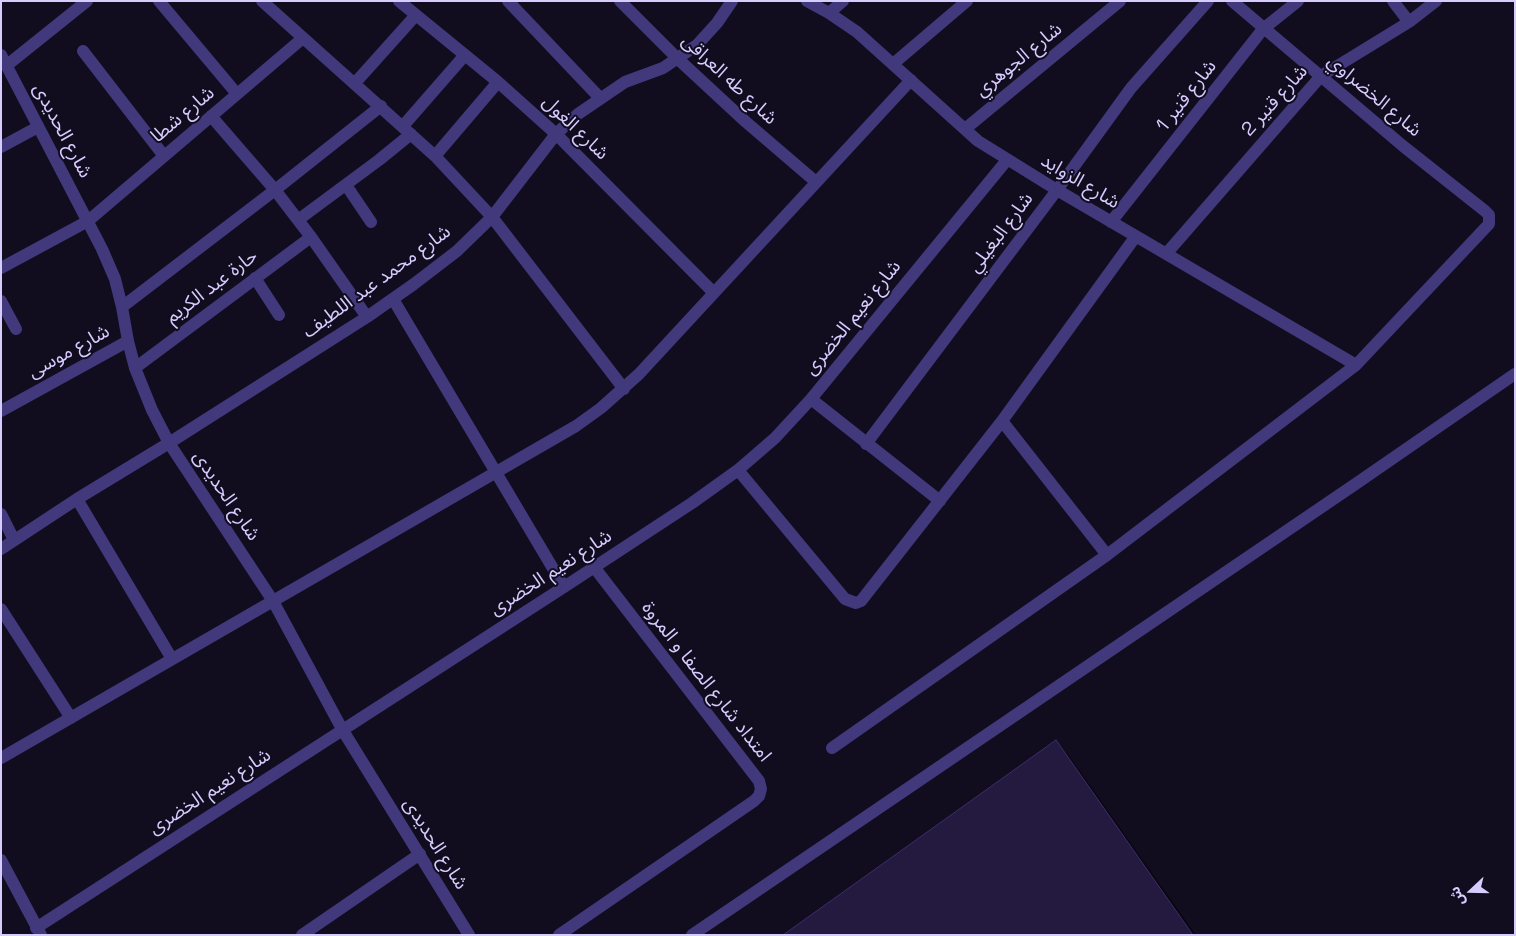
<!DOCTYPE html>
<html>
<head>
<meta charset="utf-8">
<style>
  body { margin:0 }
  #map { position:relative; width:1516px; height:936px; overflow:hidden; background:#110d1f; font-family:"Space Grotesk","Noto Sans Arabic",sans-serif }
  canvas { display:block }
  .frame { position:absolute; inset:0; border:2px solid #d6ccfd; pointer-events:none }
  .north { position:absolute; left:1446px; top:866px; width:50px; height:50px; -webkit-text-stroke:4px #110d1f; paint-order:stroke; rotate:249deg; font-size:14px; font-weight:700; line-height:20px; text-align:center; color:#d6ccfd }
  .north::after { content:''; display:block; margin:auto; width:18px; height:22px; background:#d6ccfd; clip-path:polygon(50% 0,100% 100%,50% 72%,0 100%) }
</style>
</head>
<body>
<div id="map">
<canvas width="1516" height="936"></canvas>
<div class="frame"></div>
<div class="north">ش</div>
</div>
<script>
const context = document.querySelector('canvas').getContext('2d');
context.lineJoin = 'round';
function fill(path, color) { context.fillStyle = color; context.fill(path, 'evenodd'); }
const shape = rows => new Path2D(rows.map(r => 'M' + r).join(''));
function trace(path, color, width, dash) { context.strokeStyle = color; context.lineWidth = width; context.lineCap = dash ? 'butt' : 'round'; context.setLineDash(dash || []); context.stroke(path); }
function write(font, color, halo, rows, align = 'center') {
  context.font = font + ' "Space Grotesk","Noto Sans Arabic",sans-serif'; context.lineWidth = 4; context.setLineDash([]); context.textBaseline = 'middle'; context.strokeStyle = halo; context.fillStyle = color; for (const [text, x, y, turn = 0] of rows) {
    context.save(); context.translate(x, y); context.rotate((+turn || 0) * Math.PI / 180); context.textAlign = isNaN(turn) ? turn : align; if (halo) context.strokeText(text, 0, 0); context.fillText(text, 0, 0); context.restore();
  }
}
const shadow = shape([
  [1056,742,1070,757,1196,935,785,935]
]);
const building = shape([
  [1056,740,1193,935,783,935,1056,740]
]);
const minor = shape([
  [159,1,237,94],
  [262,1,435,156,492,217,624,389],
  [399,1,498,82,556,134,714,293],
  [508,1,600,98],
  [620,1,678,59,746,122,816,182],
  [807,1,829,13,857,32,978,141,1057,190,1356,365],
  [1393,1,1409,22],
  [829,13,843,1],
  [83,51,164,156],
  [1,55,102,249,115,279,122,307,128,341,135,368,152,410,169,443,273,601,342,729,469,935],
  [893,64,967,1],
  [6,66,87,1],
  [355,83,416,15],
  [211,116,275,190,311,237,367,317],
  [403,126,465,55],
  [965,129,1120,1],
  [1,147,38,127],
  [435,156,498,82],
  [346,185,371,222],
  [298,220,379,160,411,134],
  [1111,222,1263,29,1298,1],
  [1166,254,1321,76,1409,22,1436,1],
  [1,268,88,221,303,38],
  [255,278,279,315],
  [393,299,564,587],
  [1,301,16,329],
  [122,307,275,190,381,106],
  [135,368,311,237],
  [811,399,940,501],
  [1,411,128,341],
  [1002,421,1107,555],
  [866,444,1057,190,1131,88,1208,1],
  [738,470,845,599,856,603,861,601,1002,421,1136,236],
  [77,499,172,659],
  [1,514,14,540],
  [1,549,77,499,169,443,367,317,414,284,457,251,492,217,556,134,578,114,625,82,663,68,697,45,717,23,732,1],
  [1,609,71,718],
  [832,748,1107,555,1356,365,1489,224,1489,215,1485,211,1403,146,1232,1],
  [1,758,576,426,601,408,639,374,911,80],
  [1,860,41,935],
  [36,928,564,587,692,503,738,470,775,438,811,399,1007,160],
  [302,935,420,854],
  [559,935,754,801,759,796,761,789,759,781,594,567],
  [692,935,1357,483,1515,374]
]);
const streetNames = [
  ["شارع الجوهري",1019,60,-39],
  ["شارع طه العراقى",729,80,43],
  ["شارع قنير 1",1187,96,-52],
  ["شارع الخضراوي",1374,96,40],
  ["شارع قنير 2",1275,101,-48],
  ["شارع شطا",183,115,-40],
  ["شارع الغول",575,128,44],
  ["شارع الحديدى",62,131,62],
  ["شارع الزوايد",1080,182,31],
  ["شارع البغيلي",1001,233,-53],
  ["شارع محمد عبد اللطيف",377,282,-36],
  ["حارة عبد الكريم",212,287,-37],
  ["شارع نعيم الخضرى",853,318,-51],
  ["شارع موسى",69,352,-29],
  ["شارع الحديدى",226,496,56],
  ["شارع نعيم الخضرى",551,573,-33],
  ["امتداد شارع الصفا و المروة",706,682,52],
  ["شارع نعيم الخضرى",210,792,-33],
  ["شارع الحديدى",435,844,58]
];
fill(shadow, '#0007');
fill(building, '#241a3f');
trace(building, '#3e2d6a', 1);
trace(minor, '#41397c', 12);
write('19px', '#d6ccfd', '#110d1f', streetNames);
</script>
</body>
</html>
